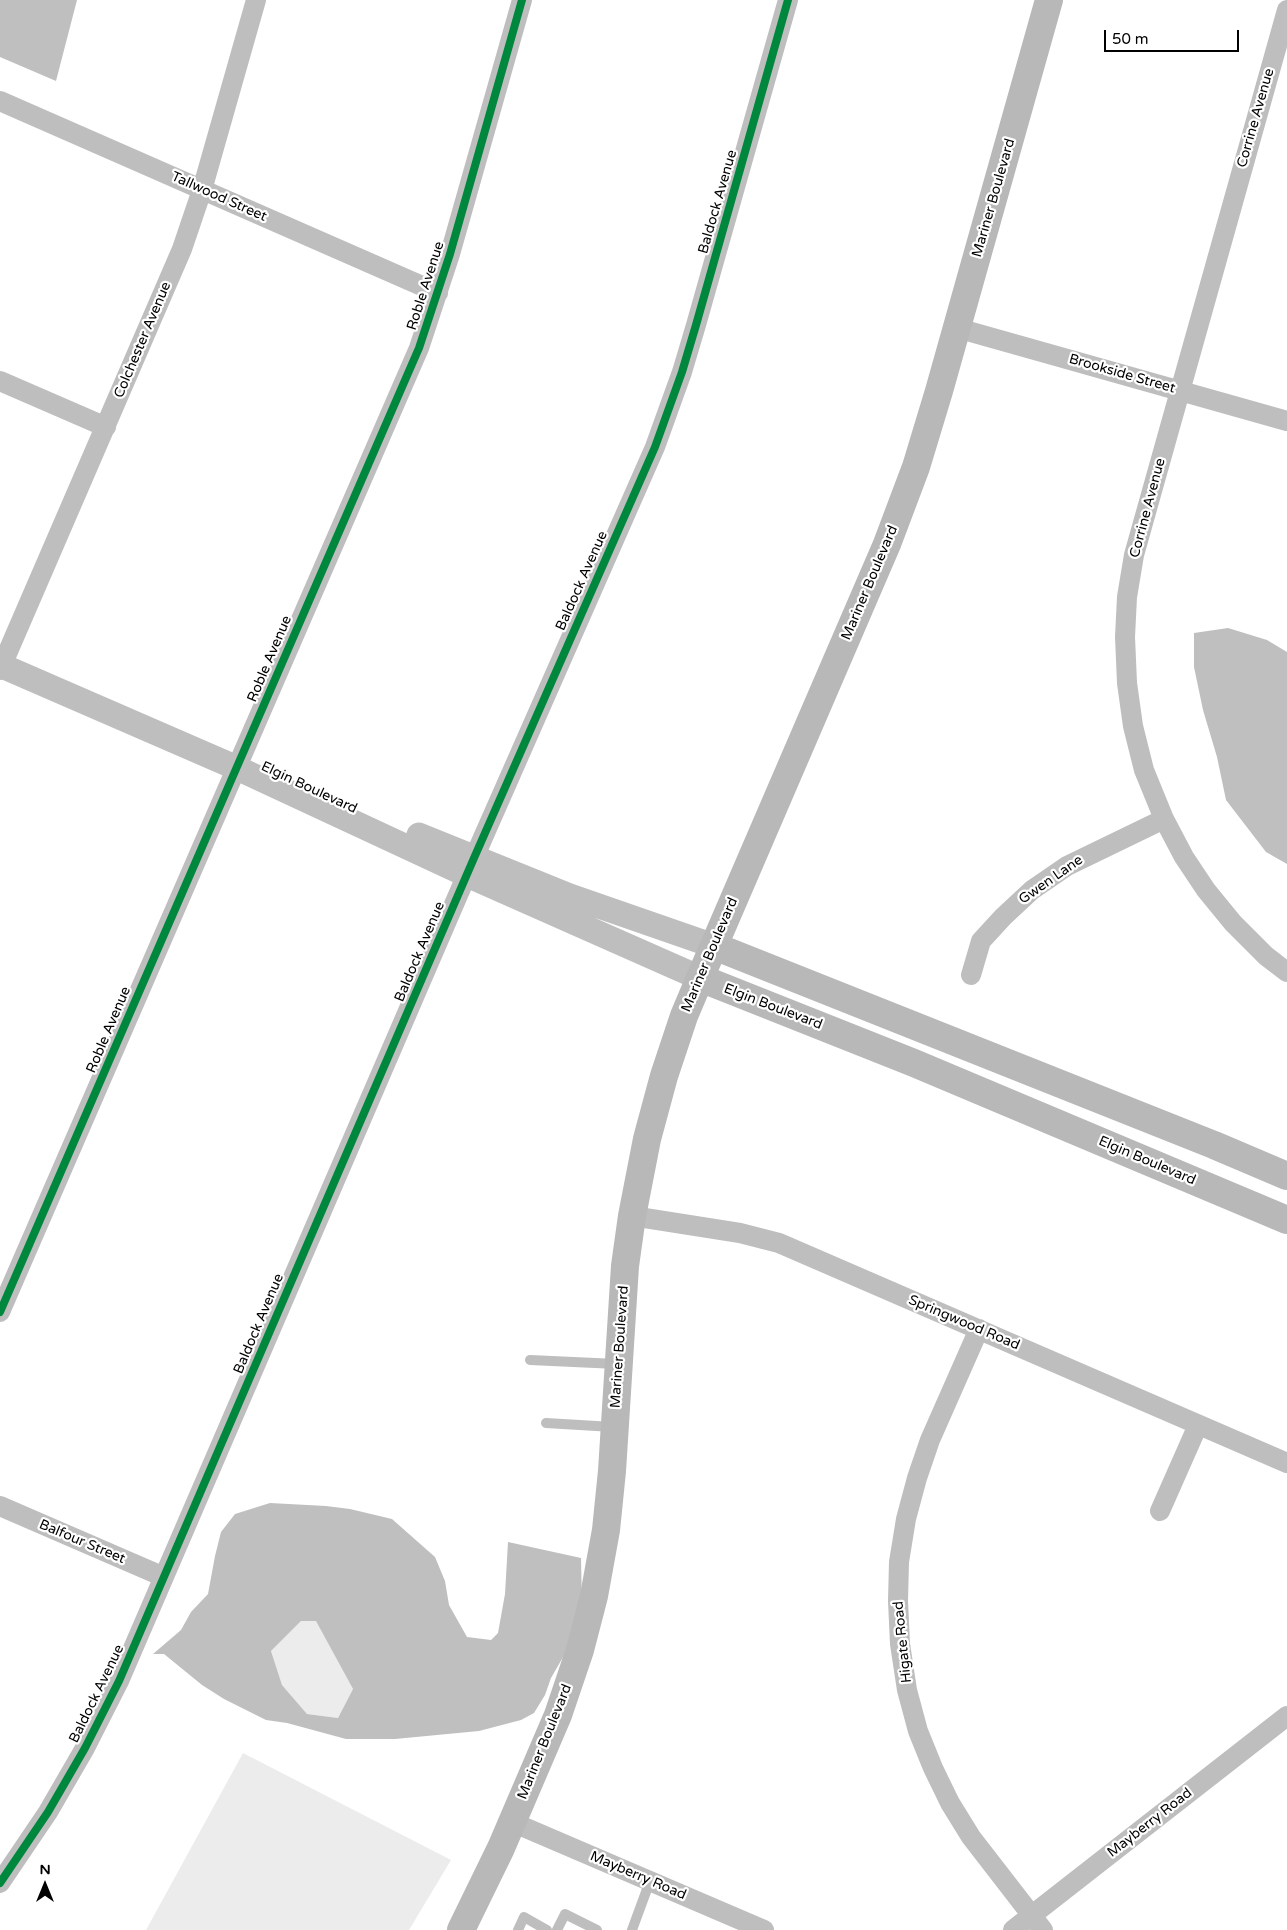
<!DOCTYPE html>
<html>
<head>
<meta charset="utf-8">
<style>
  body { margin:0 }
  #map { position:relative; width:1287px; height:1930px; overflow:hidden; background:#fff; font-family:"Varela Round",sans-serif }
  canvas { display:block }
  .north { position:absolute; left:20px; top:1860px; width:50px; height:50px; -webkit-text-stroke:4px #fff; paint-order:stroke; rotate:0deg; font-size:14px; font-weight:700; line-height:20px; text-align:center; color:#000 }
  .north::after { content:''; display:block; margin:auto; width:18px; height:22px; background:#000; clip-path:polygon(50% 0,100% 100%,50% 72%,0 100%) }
  .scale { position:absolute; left:1104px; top:30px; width:135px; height:22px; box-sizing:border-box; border:2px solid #000; border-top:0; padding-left:6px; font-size:15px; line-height:18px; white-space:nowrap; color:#000; -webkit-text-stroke:4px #fff; paint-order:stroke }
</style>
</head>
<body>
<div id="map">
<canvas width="1287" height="1930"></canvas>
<div class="north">N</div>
<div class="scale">50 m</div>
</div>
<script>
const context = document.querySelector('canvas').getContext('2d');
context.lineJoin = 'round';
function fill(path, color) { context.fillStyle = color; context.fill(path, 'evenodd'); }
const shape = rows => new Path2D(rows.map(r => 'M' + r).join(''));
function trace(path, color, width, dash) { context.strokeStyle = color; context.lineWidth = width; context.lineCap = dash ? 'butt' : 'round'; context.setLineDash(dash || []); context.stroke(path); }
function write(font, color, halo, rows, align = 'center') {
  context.font = font + ' "Varela Round",sans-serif'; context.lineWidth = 4.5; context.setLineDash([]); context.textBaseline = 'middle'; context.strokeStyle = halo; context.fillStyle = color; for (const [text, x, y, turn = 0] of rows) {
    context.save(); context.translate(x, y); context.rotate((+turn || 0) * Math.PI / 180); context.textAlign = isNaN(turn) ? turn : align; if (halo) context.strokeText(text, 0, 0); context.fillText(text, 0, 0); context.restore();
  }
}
const green = shape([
  [316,1620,353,1689,338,1718,307,1714,282,1685,271,1651,301,1621],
  [243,1753,451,1860,409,1930,146,1930]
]);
const water = shape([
  [0,0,77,0,56,81,0,57],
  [1228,628,1267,640,1287,652,1287,864,1266,852,1226,800,1217,757,1203,710,1194,667,1194,633],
  [270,1503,326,1506,350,1509,392,1519,435,1557,445,1581,449,1605,467,1637,491,1640,498,1633,505,1594,508,1542,581,1558,582,1606,574,1638,551,1678,545,1695,534,1713,521,1720,479,1731,395,1739,346,1739,287,1723,266,1720,224,1699,202,1685,164,1654,153,1654,181,1630,191,1612,208,1594,215,1556,221,1532,235,1514],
  [301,1621,316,1621,353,1689,338,1718,307,1714,282,1685,271,1651]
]);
const service = shape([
  [530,1360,617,1364],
  [546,1423,613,1427],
  [518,1930,524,1917,547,1930],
  [557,1930,565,1914,597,1930],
  [632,1930,650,1881]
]);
const minor = shape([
  [1287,10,1134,555,1127,597,1125,637,1127,683,1133,726,1144,770,1164,819,1184,857,1206,890,1233,923,1266,956,1287,972],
  [0,101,438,293],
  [957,328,1287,421],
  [0,381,106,427],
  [0,670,182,249,202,190,256,0],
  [971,975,981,941,1003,917,1032,890,1067,866,1164,819],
  [632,1216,740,1233,779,1243,1287,1463],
  [0,1312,419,348,450,254,522,0],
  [979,1329,930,1440,917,1478,906,1519,899,1562,898,1601,900,1644,907,1690,918,1731,933,1768,950,1803,971,1837,1043,1930],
  [0,1506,164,1577],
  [1160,1511,1198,1425],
  [512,1822,764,1930],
  [0,1883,48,1812,85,1748,119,1681,474,858,655,447,682,372,696,325,788,0],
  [1013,1930,1287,1716]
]);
const tertiary = shape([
  [0,665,237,768,467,875,700,978],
  [419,835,570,896,714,946]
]);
const secondary = shape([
  [714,946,1214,1145,1287,1176],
  [700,978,914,1063,1287,1220],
  [461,1930,501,1848,558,1715,580,1650,594,1596,606,1530,612,1471,625,1266,632,1216,647,1139,664,1076,684,1016,700,978,887,544,916,467,939,391,1049,0]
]);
const cycleway = shape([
  [0,1312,419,348,450,254,522,0],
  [0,1883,48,1812,85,1748,119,1681,474,858,655,447,682,372,696,325,788,0]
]);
const streetNames = [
  ["Corrine Avenue",1256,118,-74],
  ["Tallwood Street",219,197,24],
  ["Mariner Boulevard",994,198,-74],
  ["Baldock Avenue",718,202,-74],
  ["Roble Avenue",426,286,-72],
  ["Colchester Avenue",143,340,-67],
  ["Brookside Street",1122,374,16],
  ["Corrine Avenue",1148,508,-75],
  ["Baldock Avenue",582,581,-66],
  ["Mariner Boulevard",870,583,-67],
  ["Roble Avenue",270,659,-67],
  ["Elgin Boulevard",309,788,25],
  ["Gwen Lane",1051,880,-35],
  ["Baldock Avenue",420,952,-67],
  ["Mariner Boulevard",710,955,-67],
  ["Elgin Boulevard",773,1007,21],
  ["Roble Avenue",109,1030,-67],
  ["Elgin Boulevard",1147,1161,23],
  ["Springwood Road",964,1323,23],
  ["Baldock Avenue",259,1324,-67],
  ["Mariner Boulevard",620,1347,-86],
  ["Balfour Street",82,1542,23],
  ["Higate Road",903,1642,-96],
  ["Baldock Avenue",97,1694,-64],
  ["Mariner Boulevard",545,1742,-68],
  ["Mayberry Road",1150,1823,-38],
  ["Mayberry Road",638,1876,23]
];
fill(green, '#ececec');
fill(water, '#bfbfbf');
trace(service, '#bebebe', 10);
trace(minor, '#bebebe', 20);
trace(tertiary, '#bebebe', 25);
trace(secondary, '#b8b8b8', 28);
trace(cycleway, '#00873e', 8);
write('14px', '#000', '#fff', streetNames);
</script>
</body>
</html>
